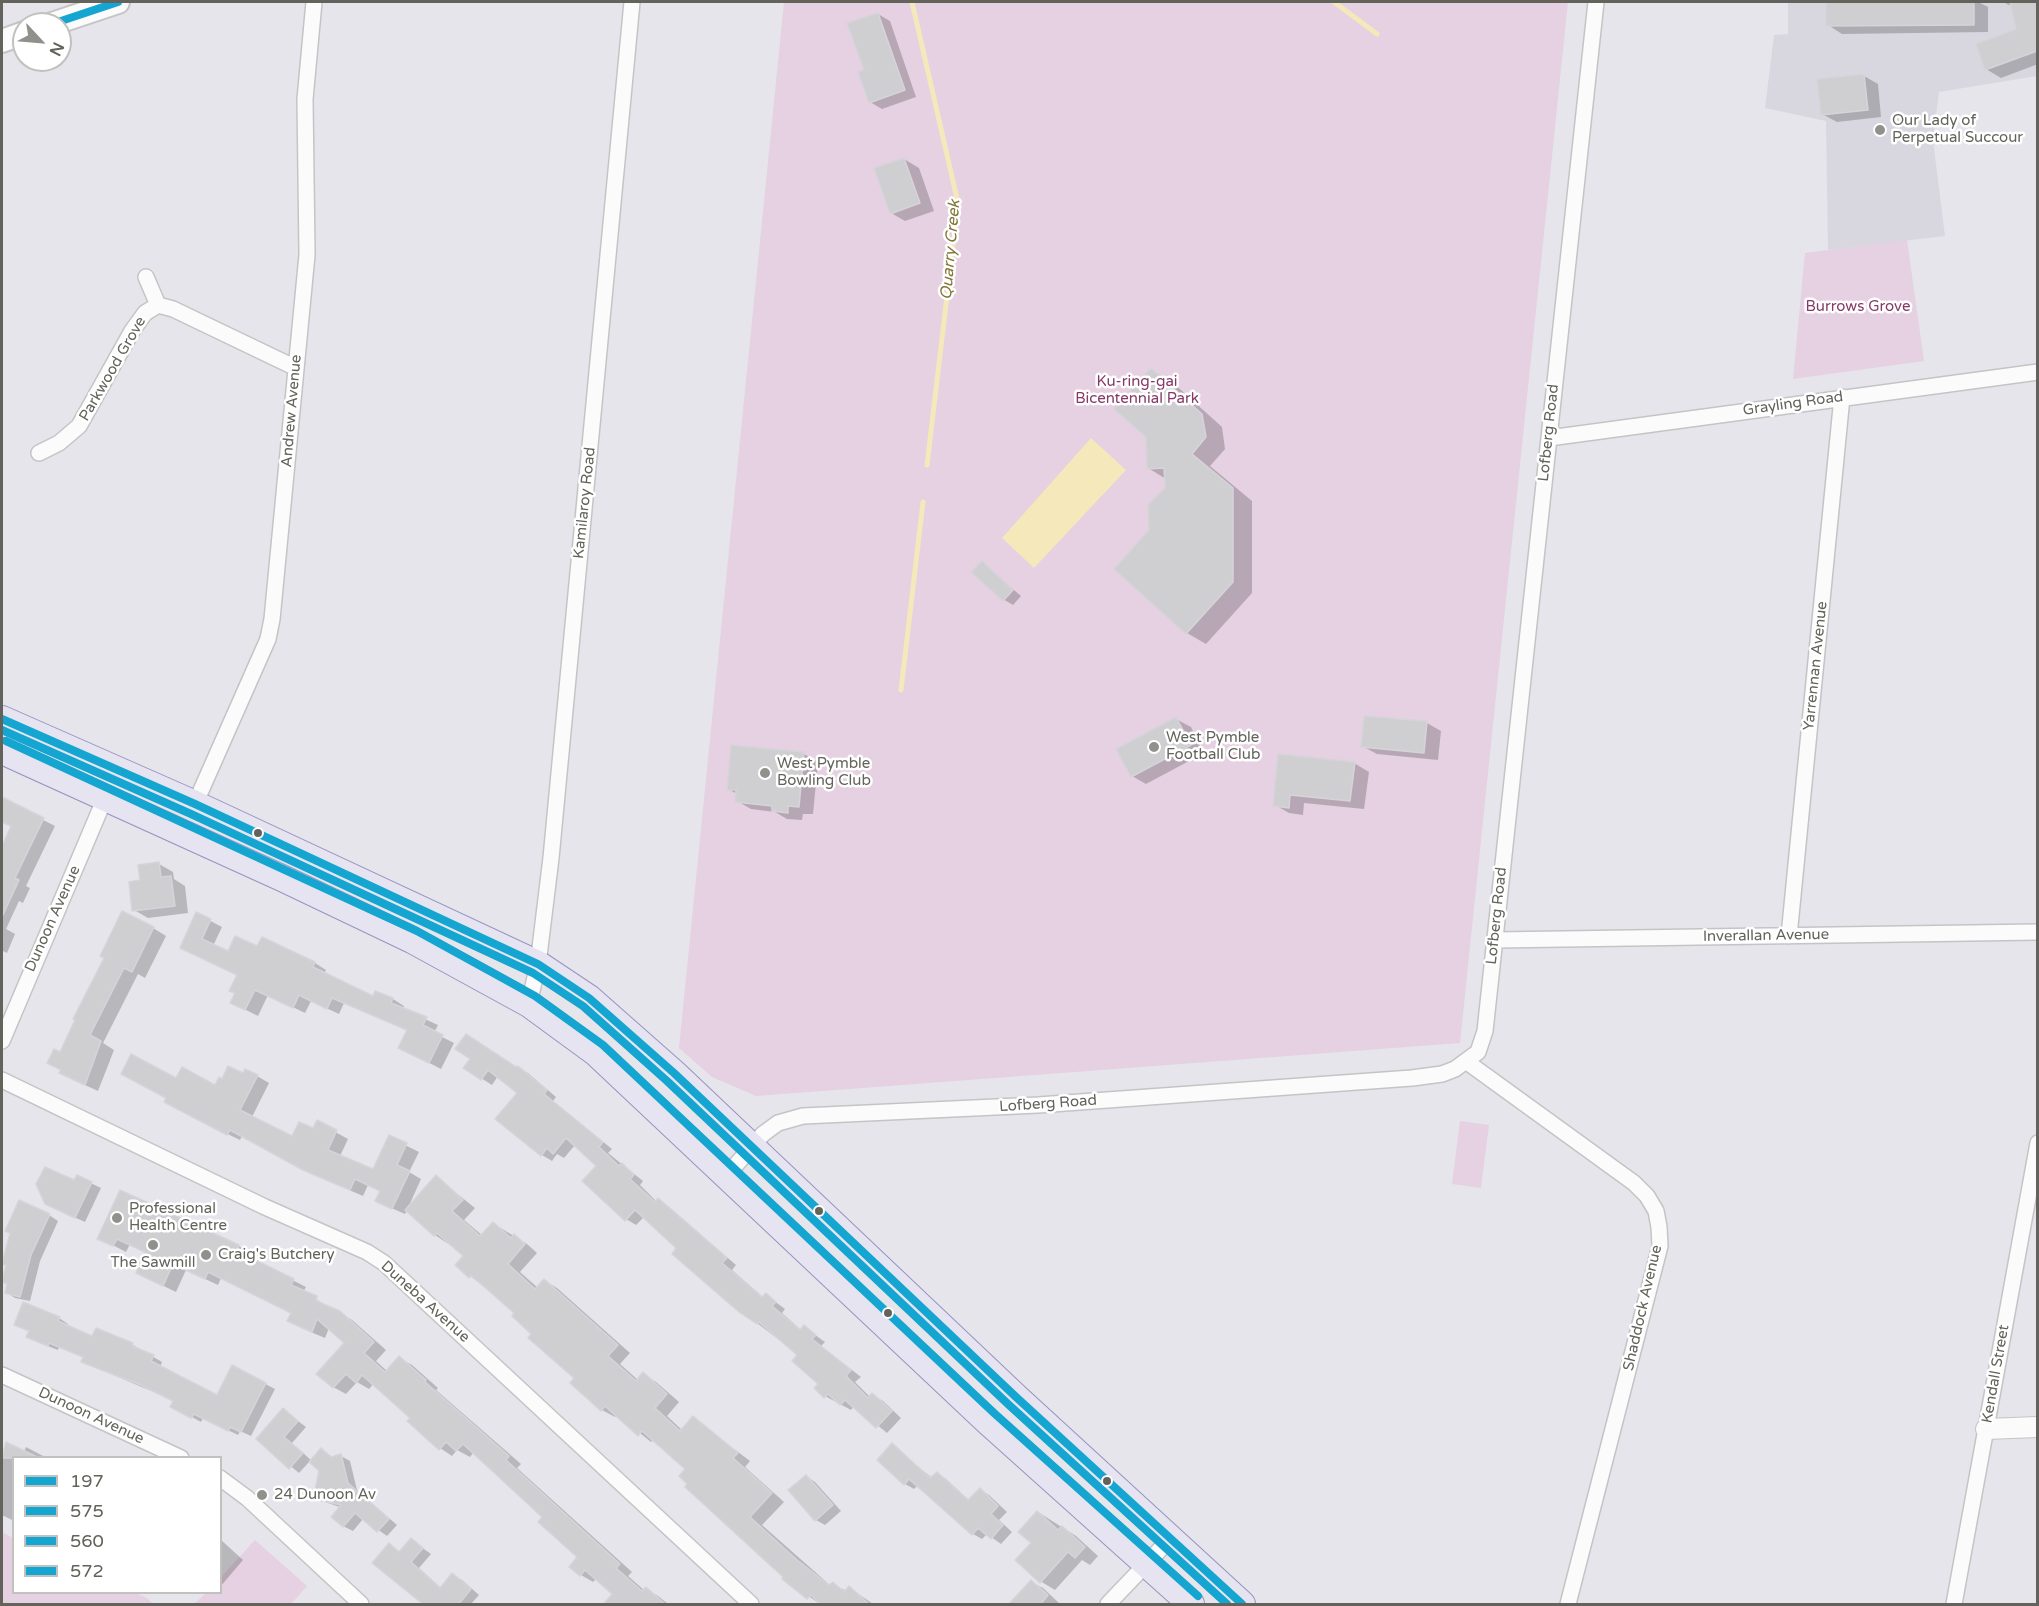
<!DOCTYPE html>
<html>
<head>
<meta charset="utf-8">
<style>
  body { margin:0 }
  #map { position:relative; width:2039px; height:1606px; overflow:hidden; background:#e6e5eb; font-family:"Varela Round",sans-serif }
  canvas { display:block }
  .frame { position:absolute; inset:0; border:3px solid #63635b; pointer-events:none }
  .legend { position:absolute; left:12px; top:1456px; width:210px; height:138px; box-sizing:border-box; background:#fff; border:2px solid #c1c1bd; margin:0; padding:8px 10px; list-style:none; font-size:18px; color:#63635b }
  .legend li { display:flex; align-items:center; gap:12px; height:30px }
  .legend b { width:30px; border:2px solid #c1c1bd }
  .north { position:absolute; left:12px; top:12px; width:60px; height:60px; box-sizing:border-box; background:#fff; border:2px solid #c1c1bd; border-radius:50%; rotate:116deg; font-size:16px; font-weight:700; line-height:24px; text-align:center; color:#63635b }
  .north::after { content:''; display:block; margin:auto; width:21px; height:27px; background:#91908d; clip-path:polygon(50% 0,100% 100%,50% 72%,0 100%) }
</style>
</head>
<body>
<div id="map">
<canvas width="2039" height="1606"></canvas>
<div class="frame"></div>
<ul class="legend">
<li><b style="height:8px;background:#14a5d1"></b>197</li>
<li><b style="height:8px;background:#14a5d1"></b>575</li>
<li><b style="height:8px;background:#14a5d1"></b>560</li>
<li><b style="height:8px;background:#14a5d1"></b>572</li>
</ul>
<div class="north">N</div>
</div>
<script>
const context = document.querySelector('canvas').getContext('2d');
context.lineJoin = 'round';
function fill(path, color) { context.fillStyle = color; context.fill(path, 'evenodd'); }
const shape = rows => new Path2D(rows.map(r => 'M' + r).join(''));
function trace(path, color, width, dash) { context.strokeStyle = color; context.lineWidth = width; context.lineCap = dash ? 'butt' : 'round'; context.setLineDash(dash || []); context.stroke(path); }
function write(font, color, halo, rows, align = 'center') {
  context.font = font + ' "Varela Round",sans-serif'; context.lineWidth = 5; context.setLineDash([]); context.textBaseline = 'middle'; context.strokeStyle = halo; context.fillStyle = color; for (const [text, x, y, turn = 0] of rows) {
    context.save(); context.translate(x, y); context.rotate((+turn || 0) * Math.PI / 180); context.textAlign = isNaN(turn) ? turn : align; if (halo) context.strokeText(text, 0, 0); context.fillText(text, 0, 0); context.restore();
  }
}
const education = shape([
  [1788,2,2037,2,2037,76,1939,92,1933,140,1945,236,1828,250,1826,121,1765,108,1774,35,1788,34]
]);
const green = shape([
  [784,2,1568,2,1460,1043,756,1096,712,1077,679,1048],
  [1907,240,1924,361,1793,379,1805,253],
  [1460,1121,1489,1125,1481,1188,1452,1184],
  [2,1532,13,1538,14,1592,135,1593,147,1598,153,1604,2,1604],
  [255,1540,307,1586,291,1604,194,1604,206,1593,220,1592,221,1577]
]);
const water = shape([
  [1091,438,1126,470,1034,568,1002,538]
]);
const shadow = shape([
  [1828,2,1978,2,1988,7,1988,32,1842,34,1828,25],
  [2003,2,2038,2,2038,64,2001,78,1986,69,2018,30,2011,6],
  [878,14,890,21,916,97,882,109,870,102,865,71],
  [1864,76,1878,84,1881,117,1837,122,1822,114],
  [904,159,919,168,934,211,905,221,891,213],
  [1151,370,1171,381,1222,427,1225,449,1210,466,1252,501,1252,593,1206,644,1187,633,1151,531,1166,489,1166,479,1148,468],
  [982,563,1021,596,1013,605,1003,599],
  [1176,719,1191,727,1204,753,1146,784,1132,776],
  [1427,723,1441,731,1438,760,1377,754,1362,746],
  [804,754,818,762,813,814,803,814,802,820,787,819,775,812,751,809,737,801,737,794,728,789],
  [1280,756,1354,763,1369,772,1364,809,1304,803,1303,815,1289,813,1275,805],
  [2,799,55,826,26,886,30,888,23,903,19,901,6,929,15,934,7,953,3,951,2,954,2,850,12,826,2,821],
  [159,864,173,872,174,879,185,886,188,913,148,918,134,910,142,882],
  [197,914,222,927,213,946,228,953,258,948,262,939,315,963,326,970,324,974,374,998,376,993,393,999,404,1006,403,1009,438,1025,434,1033,454,1043,441,1069,412,1054,409,1031,344,1003,339,1014,311,1001,305,1013,268,995,258,1016,244,1009,237,993,238,975,193,954],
  [153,928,166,936,145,978,138,974,103,1043,114,1050,98,1091,74,1080,62,1071,61,1054,77,1020],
  [465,1068,518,1068,528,1073,556,1097,553,1101,612,1149,608,1153,643,1181,640,1185,657,1202,668,1206,736,1265,732,1270,764,1298,766,1295,785,1309,782,1313,801,1330,804,1327,825,1342,821,1346,861,1377,855,1382,870,1397,872,1395,883,1401,901,1418,887,1433,854,1406,851,1410,825,1396,820,1384,799,1355,757,1323,645,1216,636,1225,626,1219,598,1166,575,1145,564,1158,557,1154,552,1161,542,1155,519,1093,498,1076,492,1085],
  [244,1075,257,1076,269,1083,252,1117,293,1138,313,1131,317,1122,348,1139,340,1156,373,1171,389,1137,419,1152,409,1172,421,1179,408,1208,436,1177,475,1208,464,1220,483,1236,494,1224,527,1244,537,1253,520,1272,538,1288,545,1281,557,1288,630,1353,620,1364,638,1380,643,1374,656,1382,679,1402,667,1416,682,1430,693,1418,750,1461,745,1467,784,1502,762,1525,831,1586,833,1584,846,1591,850,1588,873,1604,820,1604,784,1579,785,1577,687,1487,689,1484,687,1469,654,1439,651,1442,617,1415,615,1417,602,1410,516,1313,457,1265,465,1255,435,1235,407,1210,405,1214,389,1207,381,1191,368,1185,363,1196,317,1176,242,1136,240,1140,211,1126,177,1080,215,1087,223,1081],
  [78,1177,101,1188,85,1222,56,1209],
  [121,1192,239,1246,251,1253,249,1258,306,1287,303,1292,352,1320,386,1350,376,1361,387,1371,399,1358,412,1365,438,1388,436,1390,521,1464,517,1468,632,1572,628,1576,644,1590,646,1589,658,1596,668,1604,607,1604,615,1594,597,1578,593,1582,581,1575,580,1557,544,1517,474,1452,470,1457,457,1450,452,1456,440,1448,412,1418,374,1383,369,1389,357,1382,346,1394,333,1387,346,1343,329,1328,325,1338,301,1328,289,1321,292,1313,221,1278,218,1285,186,1270,176,1292,137,1273,147,1252,130,1244,126,1252,99,1238],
  [49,1215,58,1221,40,1261,30,1301,15,1298,6,1292,8,1266],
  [59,1318,68,1324,67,1326,93,1338,97,1330,133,1345,162,1362,160,1367,218,1397,233,1367,275,1389,251,1436,240,1431,238,1435,203,1418,201,1422,172,1406,175,1401,92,1366,83,1361,85,1358,59,1347,58,1350,37,1342,28,1337,30,1332,16,1325],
  [283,1410,306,1427,292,1443,312,1461,322,1450,334,1458,341,1456,350,1461,357,1490,397,1525,387,1536,363,1519,353,1531,343,1526,342,1508,314,1498,321,1471,310,1461,299,1473,258,1439],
  [7,1444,24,1452,26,1447,47,1458,14,1458,14,1521,2,1515,2,1454],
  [892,1445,932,1478,937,1473,946,1479,970,1501,980,1490,989,1495,1007,1512,999,1520,1012,1532,1001,1544,987,1534,982,1539,973,1534,918,1485,914,1489,905,1484],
  [806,1476,815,1482,841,1511,825,1525,816,1520],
  [1038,1512,1076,1536,1098,1556,1090,1565,1082,1560,1055,1590,1040,1581,1033,1543],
  [220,1539,243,1560,220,1587],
  [411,1540,431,1554,419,1568,441,1588,453,1575,462,1580,479,1595,471,1604,424,1604,389,1545,401,1552],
  [1031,1582,1043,1588,1059,1603,1010,1604]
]);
const stream = shape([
  [912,2,958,203,927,465],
  [1334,2,1377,34],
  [901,690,923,502]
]);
const building = shape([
  [1826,2,1974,2,1974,25,1826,26,1826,2],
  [2010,2,2037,2,2037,51,1985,70,1976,44,2016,29,2010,2],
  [878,13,905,90,869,103,858,72,864,70,847,23,878,13],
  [1864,74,1868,110,1821,115,1817,79,1864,74],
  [904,158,920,203,890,214,874,168,904,158],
  [1151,368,1202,414,1206,437,1192,454,1233,488,1233,582,1186,634,1114,569,1149,530,1148,505,1165,488,1164,468,1147,469,1146,437,1114,409,1151,368],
  [982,561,1013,590,1003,601,971,572,982,561],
  [1364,716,1427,721,1424,753,1361,747,1364,716],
  [1176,717,1191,745,1131,777,1116,749,1176,717],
  [731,745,804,752,799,807,788,806,788,813,772,811,772,806,735,802,736,790,727,790,731,745],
  [1278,754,1355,762,1350,801,1290,795,1289,808,1273,806,1278,754],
  [2,797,44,818,15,878,19,880,2,917,2,846,11,826,2,822,2,797],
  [159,862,161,877,171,876,175,906,132,911,129,882,140,880,138,865,159,862],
  [122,911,154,927,132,972,124,968,90,1035,101,1041,85,1085,59,1073,61,1070,47,1063,54,1049,60,1052,75,1020,73,1019,104,958,100,956,122,911],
  [196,912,211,919,202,939,228,951,235,936,257,946,262,937,315,962,313,967,373,996,375,991,393,998,391,1003,427,1017,423,1025,443,1035,429,1063,398,1048,407,1030,332,998,327,1009,299,995,293,1008,255,990,245,1010,230,1003,235,993,229,991,237,975,180,948,196,912],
  [466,1034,516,1067,518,1066,547,1090,544,1094,603,1142,599,1147,619,1166,622,1163,634,1175,630,1179,655,1202,658,1198,727,1258,722,1263,762,1297,766,1293,776,1302,772,1306,800,1330,804,1325,816,1335,812,1339,851,1370,846,1376,868,1398,872,1393,892,1411,876,1428,845,1400,840,1405,828,1394,824,1398,814,1388,818,1384,792,1361,797,1355,759,1322,757,1324,739,1312,672,1254,676,1248,635,1210,625,1221,582,1181,596,1166,566,1138,553,1154,547,1148,541,1156,495,1119,517,1093,488,1070,481,1080,463,1068,470,1059,455,1049,466,1034],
  [131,1054,176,1078,182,1067,215,1085,219,1077,222,1079,228,1066,243,1073,245,1069,258,1075,240,1110,292,1136,299,1122,313,1128,317,1120,337,1130,328,1150,373,1169,389,1135,407,1143,397,1165,410,1171,392,1209,375,1201,380,1191,355,1179,350,1190,303,1170,230,1130,227,1135,164,1102,166,1098,121,1074,131,1054],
  [45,1167,74,1180,77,1175,92,1182,75,1218,45,1204,36,1184,45,1167],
  [436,1175,463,1200,452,1211,480,1236,493,1222,511,1238,514,1234,525,1244,508,1264,535,1289,544,1279,618,1345,608,1356,636,1381,643,1372,667,1394,655,1408,680,1431,693,1416,738,1453,733,1458,772,1493,750,1517,797,1560,829,1585,833,1582,844,1592,849,1586,870,1605,821,1605,811,1595,807,1599,782,1579,783,1577,685,1487,687,1484,679,1476,685,1469,642,1431,638,1436,605,1406,601,1411,570,1383,574,1378,528,1338,531,1334,512,1316,514,1313,471,1275,469,1278,455,1265,463,1256,437,1233,434,1236,405,1210,436,1175],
  [120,1190,239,1245,237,1251,294,1279,291,1285,317,1296,316,1301,340,1311,374,1342,364,1353,385,1372,399,1356,426,1380,425,1382,509,1456,506,1460,620,1564,616,1568,642,1591,646,1587,666,1605,603,1605,612,1594,585,1570,580,1576,569,1567,577,1557,538,1522,542,1517,463,1444,456,1451,446,1442,439,1450,407,1421,410,1418,362,1375,356,1383,346,1374,333,1388,316,1374,344,1343,317,1319,312,1332,287,1321,291,1313,208,1272,205,1279,173,1264,163,1286,136,1273,145,1252,117,1239,113,1246,97,1239,120,1190],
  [19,1200,50,1214,31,1255,20,1297,5,1293,7,1284,2,1282,6,1265,2,1264,10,1233,5,1231,19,1200],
  [23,1302,60,1317,58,1321,92,1336,96,1328,133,1343,132,1346,154,1355,151,1361,217,1395,232,1365,266,1383,241,1432,230,1427,228,1431,194,1414,191,1418,170,1407,173,1401,141,1385,81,1362,83,1357,49,1343,48,1346,26,1337,29,1331,14,1325,23,1302],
  [283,1408,298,1421,284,1437,303,1453,289,1469,256,1439,283,1408],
  [6,1442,39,1458,2,1458,6,1442],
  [892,1443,930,1478,937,1472,968,1500,980,1488,998,1506,991,1514,1003,1525,991,1539,978,1528,972,1535,909,1479,904,1485,877,1460,892,1443],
  [321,1448,331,1457,341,1454,348,1483,389,1519,377,1532,355,1513,343,1527,331,1517,341,1505,313,1499,319,1471,309,1462,321,1448],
  [806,1475,833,1505,815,1521,788,1490,806,1475],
  [1037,1511,1058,1530,1062,1526,1085,1547,1075,1558,1068,1552,1040,1583,1015,1560,1031,1543,1018,1532,1037,1511],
  [411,1538,423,1548,411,1562,440,1588,452,1573,471,1589,458,1605,424,1605,372,1563,389,1543,399,1552,411,1538],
  [1031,1580,1048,1595,1040,1605,1008,1605,1031,1580]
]);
const minor = shape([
  [146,277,158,305],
  [1549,438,2038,372],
  [39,453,59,443,79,426,132,331,145,313,158,305,173,309,296,368],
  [195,804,268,639,272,619,307,255,305,99,314,2],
  [1789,936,1842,397],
  [1495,940,2038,932],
  [529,1004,538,964,551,858,632,2],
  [2,1041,105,798],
  [1467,1062,1634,1183,1647,1196,1656,1211,1659,1227,1660,1246,1568,1604],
  [2,1080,265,1207,367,1252,384,1263,751,1604],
  [727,1175,763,1134,778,1123,803,1116,1038,1105,1412,1078,1442,1074,1455,1069,1478,1052,1485,1031,1596,2],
  [2,1375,181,1458],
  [220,1478,247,1498,361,1604],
  [1108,1604,1171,1538],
  [1954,1604,2038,1143]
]);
const tertiary = shape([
  [1986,1429,2038,1427]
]);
const secondary = shape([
  [52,24,118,2],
  [2,41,24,33]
]);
const trunk = shape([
  [2,719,195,804,538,964,589,998,674,1073,1016,1397,1242,1604],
  [2,751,284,879,412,940,529,1004,596,1053,987,1421,1191,1604]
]);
const bus1 = shape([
  [2,719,195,804,538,964,589,998,674,1073,1016,1397,1242,1604]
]);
const bus2 = shape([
  [2,730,191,814,533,973,583,1006,667,1081,1009,1405,1227,1604]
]);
const bus3 = shape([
  [6,741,417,931,535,996,603,1045,994,1413,1198,1596]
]);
const bus4 = shape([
  [52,24,118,2]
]);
const markers = [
  [1880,130,6,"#91908d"],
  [1154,747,6,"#91908d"],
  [765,773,6,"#91908d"],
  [258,833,5,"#63635b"],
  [819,1211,5,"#63635b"],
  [117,1218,6,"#91908d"],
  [153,1245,6,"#91908d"],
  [206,1255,6,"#91908d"],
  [888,1313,5,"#63635b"],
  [1107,1481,5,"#63635b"],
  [262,1495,6,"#91908d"]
];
const poiNames = [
  ["Our Lady of",1892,121],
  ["Perpetual Succour",1892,138],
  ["West Pymble",1166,738],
  ["Football Club",1166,755],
  ["West Pymble",777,764],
  ["Bowling Club",777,781],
  ["Professional",129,1209],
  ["Health Centre",129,1226],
  ["Craig's Butchery",218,1255],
  ["The Sawmill",153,1263,"center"],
  ["24 Dunoon Av",274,1495]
];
const parkNames = [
  ["Burrows Grove",1858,307],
  ["Ku-ring-gai",1137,382],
  ["Bicentennial Park",1137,399]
];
const streetNames = [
  ["Parkwood Grove",113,369,-60],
  ["Grayling Road",1793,404,-8],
  ["Andrew Avenue",292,411,-85],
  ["Lofberg Road",1549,433,-84],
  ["Kamilaroy Road",585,503,-84],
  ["Yarrennan Avenue",1816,666,-84],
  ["Lofberg Road",1497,916,-84],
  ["Dunoon Avenue",53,919,-66],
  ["Inverallan Avenue",1766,936,-1],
  ["Lofberg Road",1048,1104,-4],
  ["Duneba Avenue",425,1302,42],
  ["Shaddock Avenue",1643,1308,-77],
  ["Kendall Street",1996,1374,-80],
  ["Dunoon Avenue",91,1416,25]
];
const waterNames = [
  ["Quarry Creek",951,250,-85]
];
fill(education, '#d8d7df');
fill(green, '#e5d1e1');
fill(water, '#f5e8bb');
fill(shadow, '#0003');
trace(stream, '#f5e8bb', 5);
fill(building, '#cfcfd2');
trace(building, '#d6d4da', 1.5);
trace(minor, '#c5c4c5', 18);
trace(tertiary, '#c5c4c5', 22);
trace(secondary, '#c4c4c4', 26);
trace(trunk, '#9694c1', 28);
trace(minor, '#fbfbfc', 15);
trace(tertiary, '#fbfbfc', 20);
trace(secondary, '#fbfbfc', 22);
trace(trunk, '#e6e4f0', 26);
trace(bus1, '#14a5d1', 8);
trace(bus2, '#14a5d1', 8);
trace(bus3, '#14a5d1', 8);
trace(bus4, '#14a5d1', 8);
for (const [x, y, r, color] of markers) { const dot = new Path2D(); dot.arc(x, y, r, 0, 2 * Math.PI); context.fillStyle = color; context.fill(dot); trace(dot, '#fff', 2); }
write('15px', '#63635b', '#fff', poiNames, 'left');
write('15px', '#853967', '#fff', parkNames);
write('15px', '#63635b', '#fff', streetNames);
write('italic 16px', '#817635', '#fff', waterNames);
</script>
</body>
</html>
